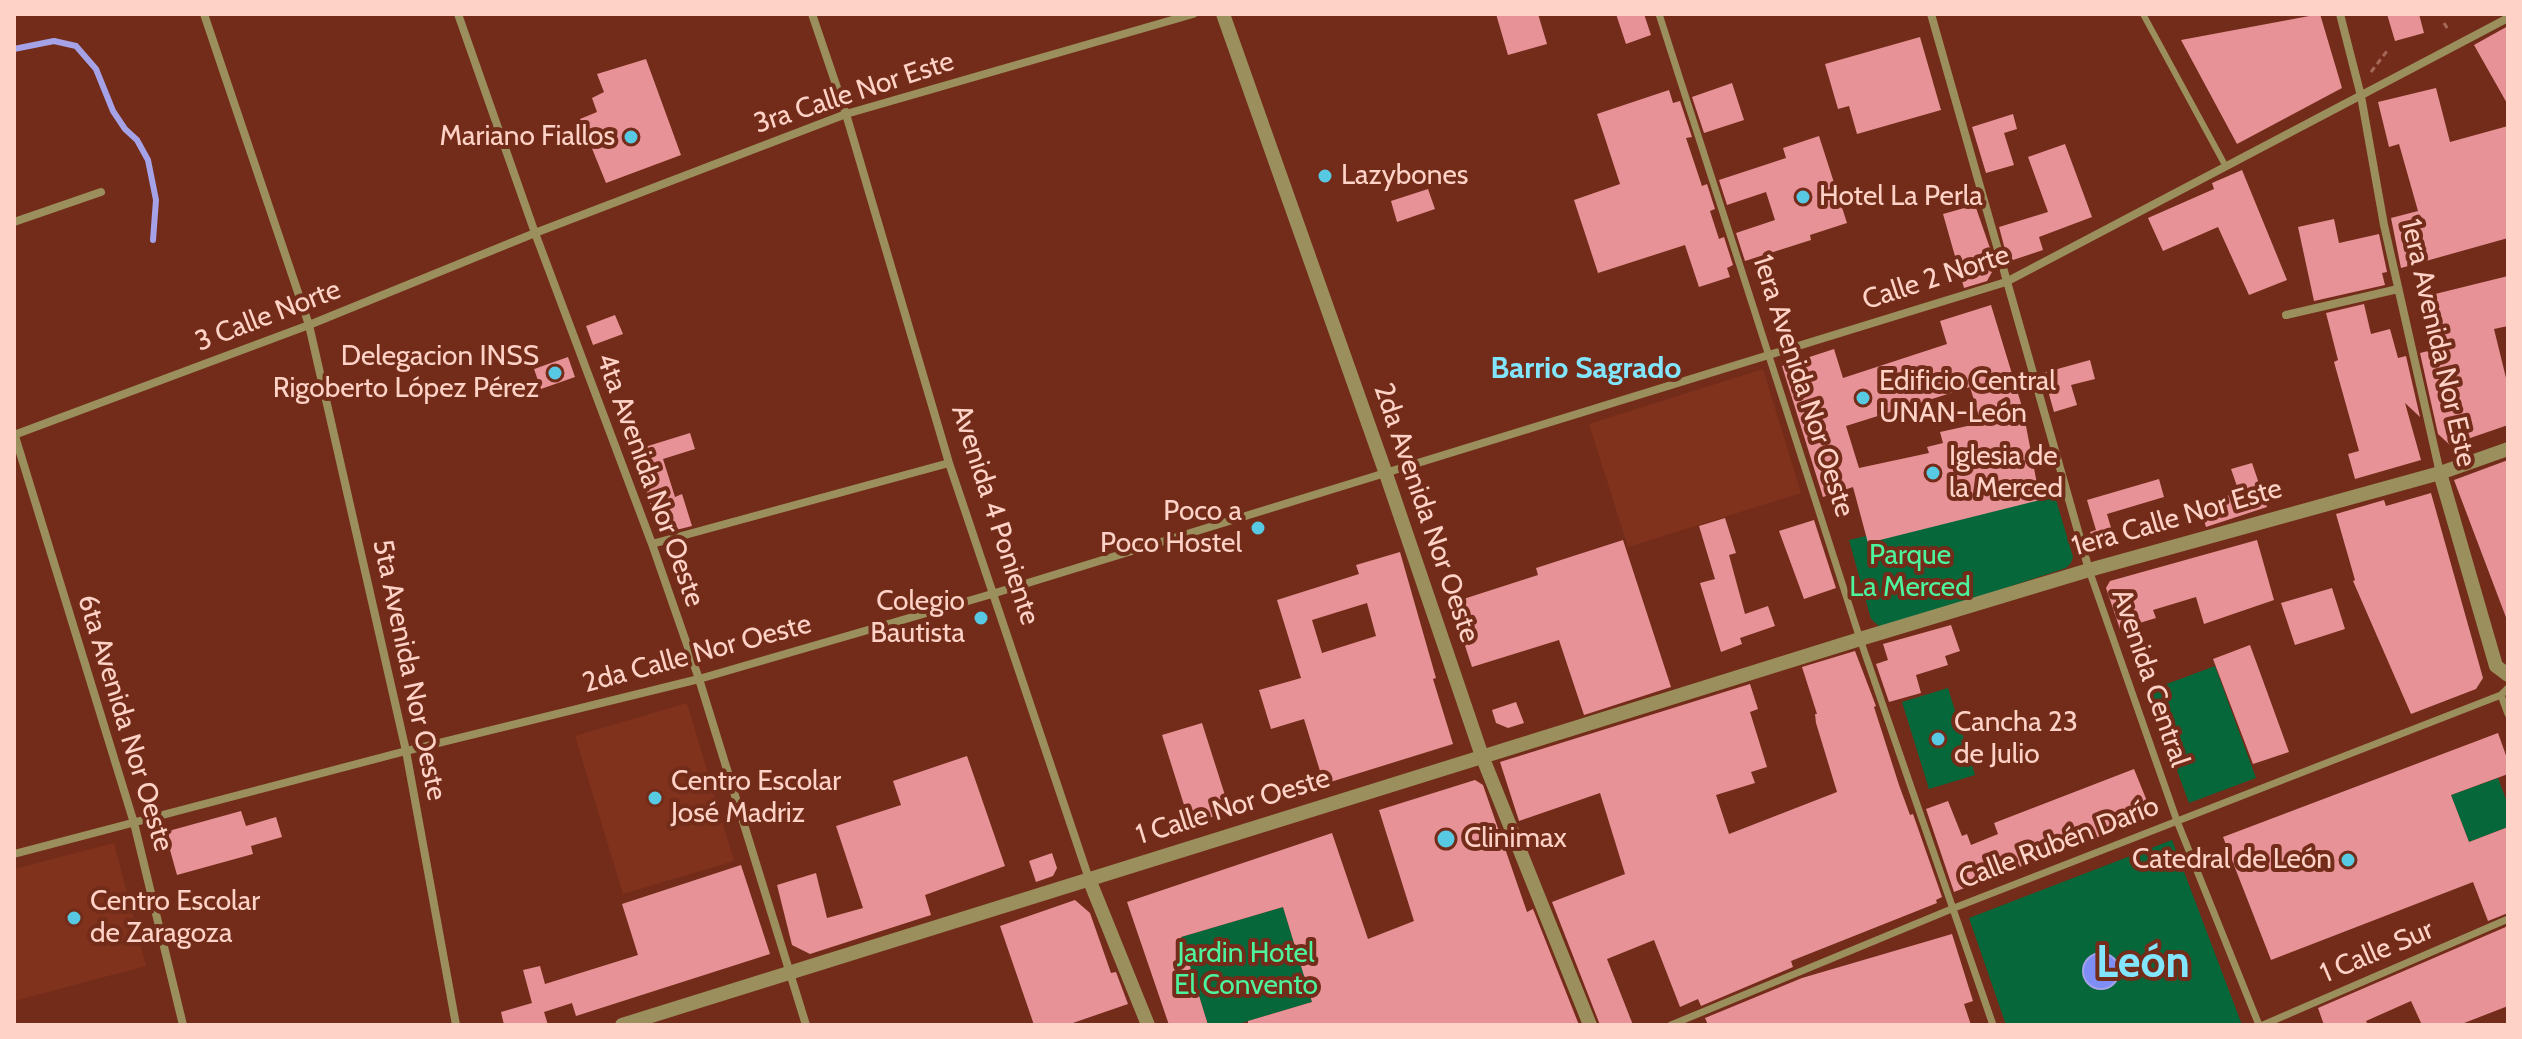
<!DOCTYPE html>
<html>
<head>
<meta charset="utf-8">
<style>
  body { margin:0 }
  #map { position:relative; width:2522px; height:1039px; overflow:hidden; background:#722c19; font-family:Cabin,sans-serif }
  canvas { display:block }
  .frame { position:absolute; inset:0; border:16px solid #fed2c6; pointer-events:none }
</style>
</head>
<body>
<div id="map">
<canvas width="2522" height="1039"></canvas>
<div class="frame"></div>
</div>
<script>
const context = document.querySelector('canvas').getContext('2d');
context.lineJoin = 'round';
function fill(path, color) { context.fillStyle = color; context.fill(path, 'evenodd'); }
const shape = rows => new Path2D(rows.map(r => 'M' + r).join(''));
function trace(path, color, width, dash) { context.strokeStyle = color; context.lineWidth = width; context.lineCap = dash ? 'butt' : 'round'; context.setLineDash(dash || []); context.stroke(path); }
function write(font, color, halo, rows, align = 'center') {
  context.font = font + ' Cabin,sans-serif'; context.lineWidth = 8; context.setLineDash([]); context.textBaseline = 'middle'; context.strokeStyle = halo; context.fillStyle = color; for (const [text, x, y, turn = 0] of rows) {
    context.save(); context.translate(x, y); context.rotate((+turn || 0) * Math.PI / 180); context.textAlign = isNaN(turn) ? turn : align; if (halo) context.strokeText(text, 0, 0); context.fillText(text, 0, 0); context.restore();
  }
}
const built = shape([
  [1763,369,1801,493,1628,547,1589,424],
  [687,703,734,861,623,894,575,736],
  [114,843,146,966,14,1001,14,869]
]);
const green = shape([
  [2054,493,2073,557,2071,563,2066,568,1890,626,1880,627,1871,619,1849,540],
  [2215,666,2256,778,2189,803,2148,691],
  [1948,688,1975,775,1929,789,1902,702],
  [2498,778,2508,805,2508,827,2469,842,2451,795],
  [2172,840,2242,1025,2006,1025,1969,918],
  [1283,907,1312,1002,1235,1025,1208,1025,1181,937]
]);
const water = shape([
  '2083 971a18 18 0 1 1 36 0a18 18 0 1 1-36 0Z'
]);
const stream = shape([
  [14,49,54,41,76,46,96,69,113,111,125,129,137,140,148,160,156,200,153,240]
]);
const building = shape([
  [1496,14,1538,14,1547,44,1508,55],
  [1616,14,1644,14,1651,35,1626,44],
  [2320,14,2342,88,2237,144,2181,40],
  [2387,14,2419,14,2424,33,2395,41],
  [2508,26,2508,105,2474,45],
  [1920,37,1941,110,1857,134,1849,106,1838,109,1825,64],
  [646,59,681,155,606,183,580,119,597,112,592,98,604,92,597,74],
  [1732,83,1744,120,1704,133,1692,97],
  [2436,88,2450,142,2508,126,2508,238,2401,268,2391,218,2418,211,2399,144,2389,147,2378,102],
  [1669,90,1673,103,1680,101,1692,137,1686,138,1702,186,1707,184,1715,209,1710,211,1719,239,1724,237,1733,265,1727,268,1730,277,1699,287,1685,245,1598,273,1574,200,1620,184,1597,114],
  [2013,114,2017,129,2004,133,2014,165,1986,173,1972,127],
  [1819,136,1847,223,1810,235,1811,240,1745,261,1736,233,1775,220,1766,192,1727,205,1719,180,1786,158,1783,148],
  [2065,144,2092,217,2039,237,2043,250,2013,260,2007,257,1999,227,2048,212,2028,157],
  [2242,170,2287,280,2249,295,2218,227,2163,251,2148,218,2214,189,2212,183],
  [1428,189,1435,209,1397,222,1391,201],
  [1975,205,1992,254,1992,272,1987,281,1964,288,1943,214],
  [2334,219,2339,243,2379,234,2387,272,2382,273,2385,285,2314,301,2298,227],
  [2508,276,2508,326,2494,329,2508,386,2508,425,2450,445,2438,434,2420,353,2436,349,2423,297],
  [2364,304,2371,334,2390,329,2398,358,2406,356,2420,417,2405,403,2421,460,2355,479,2348,454,2359,451,2334,362,2338,360,2326,313],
  [1991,305,2023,410,2040,500,1868,543,1853,487,1823,497,1782,366,1834,349,1843,378,1947,344,1940,321],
  [1970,387,1981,423,1940,432,1943,443,1927,447,1929,453,1859,468,1846,426],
  [615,315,623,334,593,345,586,326],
  [568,357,575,377,541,389,534,369],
  [2090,360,2095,379,2071,385,2077,405,2054,412,2043,373],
  [690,433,695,449,663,459,675,497,682,494,692,526,664,533,657,529,635,450],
  [2508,460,2508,619,2507,620,2454,480],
  [2252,463,2267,507,2206,527,2199,505,2239,492,2231,469],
  [2159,479,2164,497,2107,514,2116,545,2096,552,2090,532,2096,530,2087,500],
  [2431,493,2483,678,2476,689,2411,714,2353,581,2355,580,2336,514,2384,500,2386,506],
  [1725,518,1736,553,1729,555,1745,614,1768,606,1775,626,1740,638,1742,644,1721,652,1700,583,1715,579,1699,526],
  [1814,520,1836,588,1804,599,1779,531],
  [1623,540,1671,687,1584,715,1559,640,1472,667,1451,603,1538,575,1536,568],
  [2257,540,2274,600,2204,624,2196,597,2153,610,2156,618,2120,629,2106,588,2110,581],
  [1400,552,1436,678,1433,679,1453,744,1324,784,1304,719,1271,729,1259,690,1301,678,1277,600,1359,574,1356,565],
  [1367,603,1376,636,1322,653,1312,620],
  [2332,588,2345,629,2295,645,2281,603],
  [1951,625,1960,651,1945,656,1948,665,1916,675,1921,693,1889,702,1876,664,1888,660,1883,644],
  [2250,645,2289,752,2253,764,2213,659],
  [1855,651,1876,706,1874,707,1899,785,1910,815,1913,814,1942,897,1936,900,1937,903,1791,961,1793,967,1701,1006,1698,999,1680,1007,1654,940,1607,959,1633,1025,1600,1025,1552,902,1625,874,1600,793,1519,821,1500,762,1750,684,1758,709,1750,712,1767,767,1751,772,1755,783,1716,795,1729,834,1837,792,1816,723,1815,714,1817,714,1802,667],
  [1516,702,1524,723,1508,728,1496,723,1492,710],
  [1202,723,1230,811,1190,824,1162,735],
  [2498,733,2508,761,2508,774,2451,795,2469,842,2508,827,2508,913,2488,921,2473,882,2271,960,2223,837],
  [967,756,1005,866,925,895,931,915,810,954,792,945,777,885,816,873,827,918,863,908,836,826,901,805,893,781],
  [2134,769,2153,816,1954,892,1926,809,1948,801,1962,836,1967,834,1971,845,1998,834,1994,823],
  [1475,780,1483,785,1527,912,1533,909,1579,1025,1248,1025,1248,1021,1312,1002,1283,907,1181,937,1208,1025,1169,1025,1127,902,1332,833,1368,939,1414,921,1379,810],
  [241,811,246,826,276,817,282,837,251,846,253,854,177,875,165,832],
  [1052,853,1057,868,1053,876,1036,882,1029,861],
  [741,865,770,954,576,1016,572,1003,544,1012,548,1025,504,1025,501,1012,532,1003,523,970,540,966,545,984,638,955,622,904],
  [1075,900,1090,913,1111,973,1116,972,1128,1004,1067,1025,1034,1025,1000,926],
  [2508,926,2508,1006,2459,1025,2422,1025,2411,1001,2366,1021,2368,1025,2324,1025,2318,1008],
  [1952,934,1973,1001,1964,1004,1971,1025,1708,1025,1705,1018,1802,978]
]);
const path = shape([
  [2444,23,2449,31],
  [2371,72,2387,51]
]);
const service = shape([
  [2143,14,2225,165]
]);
const pedestrian = shape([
  [1659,14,1860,639,1993,1025],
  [2089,570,2177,821,2259,1025],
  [2501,695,2508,714],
  [1671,1025,1954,908,2501,695,2508,688],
  [2263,1025,2508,919]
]);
const minor = shape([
  [204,14,309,325,406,751,456,1025],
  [458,14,535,233,652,544,699,679,806,1025],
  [812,14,846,114,949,463,1089,879],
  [1931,14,2089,570],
  [2340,14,2361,96,2384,225,2440,473],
  [14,222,101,192],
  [2286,315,2398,289],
  [14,433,134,823,183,1025],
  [14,435,309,325,535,233,846,114,1193,14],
  [652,544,949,463],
  [14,854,406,751,699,679,992,594,2006,282,2508,18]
]);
const tertiary = shape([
  [1223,14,1385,471,1482,756,1590,1025],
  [2440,473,2496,666,2508,675],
  [1089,879,1148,1025],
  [622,1025,1860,639,2089,570,2440,473,2508,449]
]);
const markers = [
  [631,137,8,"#58c9e3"],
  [1325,176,8,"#58c9e3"],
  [1803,197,8,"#58c9e3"],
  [555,373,8,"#58c9e3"],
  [1863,398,8,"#58c9e3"],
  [1933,473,8,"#58c9e3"],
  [1258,528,8,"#58c9e3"],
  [981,618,8,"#58c9e3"],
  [1938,739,8,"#58c9e3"],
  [655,798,8,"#58c9e3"],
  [1446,839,10,"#58c9e3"],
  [2348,860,8,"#58c9e3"],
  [74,918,8,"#58c9e3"]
];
const streetNames = [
  ["3ra Calle Nor Este",854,93,-18],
  ["Calle 2 Norte",1936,278,-18],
  ["3 Calle Norte",268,316,-21],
  ["1era Avenida Nor Este",2438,343,77],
  ["1era Avenida Nor Oeste",1803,386,72],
  ["4ta Avenida Nor Oeste",650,480,70],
  ["2da Avenida Nor Oeste",1426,513,71],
  ["Avenida 4 Poniente",995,515,72],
  ["1era Calle Nor Este",2177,518,-16],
  ["2da Calle Nor Oeste",697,654,-15],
  ["5ta Avenida Nor Oeste",409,670,78],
  ["Avenida Central",2150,678,71],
  ["6ta Avenida Nor Oeste",125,723,73],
  ["1 Calle Nor Oeste",1233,807,-17],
  ["Calle Rubén Darío",2059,843,-21],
  ["1 Calle Sur",2377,952,-23]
];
const poiNames = [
  ["Mariano Fiallos",615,137,"right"],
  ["Lazybones",1341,176],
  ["Hotel La Perla",1819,197],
  ["Delegacion INSS",539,357,"right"],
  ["Rigoberto López Pérez",539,389,"right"],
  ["Edificio Central",1879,382],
  ["UNAN-León",1879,414],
  ["Iglesia de",1949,457],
  ["la Merced",1949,489],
  ["Poco a",1242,512,"right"],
  ["Poco Hostel",1242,544,"right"],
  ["Colegio",965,602,"right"],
  ["Bautista",965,634,"right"],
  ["Cancha 23",1954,723],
  ["de Julio",1954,755],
  ["Centro Escolar",671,782],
  ["José Madriz",671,814],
  ["Clinimax",1464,839],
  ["Catedral de León",2332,860,"right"],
  ["Centro Escolar",90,902],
  ["de Zaragoza",90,934]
];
const parkNames = [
  ["Parque",1910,556],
  ["La Merced",1910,588],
  ["Jardin Hotel",1246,954],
  ["El Convento",1246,986]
];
const neighbourhoodNames = [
  ["Barrio Sagrado",1586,369]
];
const townNames = [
  ["León",2143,964]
];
fill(built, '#80321d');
fill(green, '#06673b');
fill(water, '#7f8df6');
trace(water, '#a5a2e8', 2);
trace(stream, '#a5a2e8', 6);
fill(building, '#e79297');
trace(path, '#a56858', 3, [6, 4]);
trace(service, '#9b8f5d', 6);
trace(pedestrian, '#9b8f5d', 7);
trace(minor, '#9b8f5d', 8);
trace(tertiary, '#9b8f5d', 14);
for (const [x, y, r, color] of markers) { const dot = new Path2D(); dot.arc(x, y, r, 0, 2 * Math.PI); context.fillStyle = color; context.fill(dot); trace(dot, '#722c19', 3); }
write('28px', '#fed2c6', '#722c19', streetNames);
write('28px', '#fed2c6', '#722c19', poiNames, 'left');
write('28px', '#4cf59d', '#722c19', parkNames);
write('bold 30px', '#81e5fe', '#722c19', neighbourhoodNames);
write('bold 44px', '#81e5fe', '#722c19', townNames);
</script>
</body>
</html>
